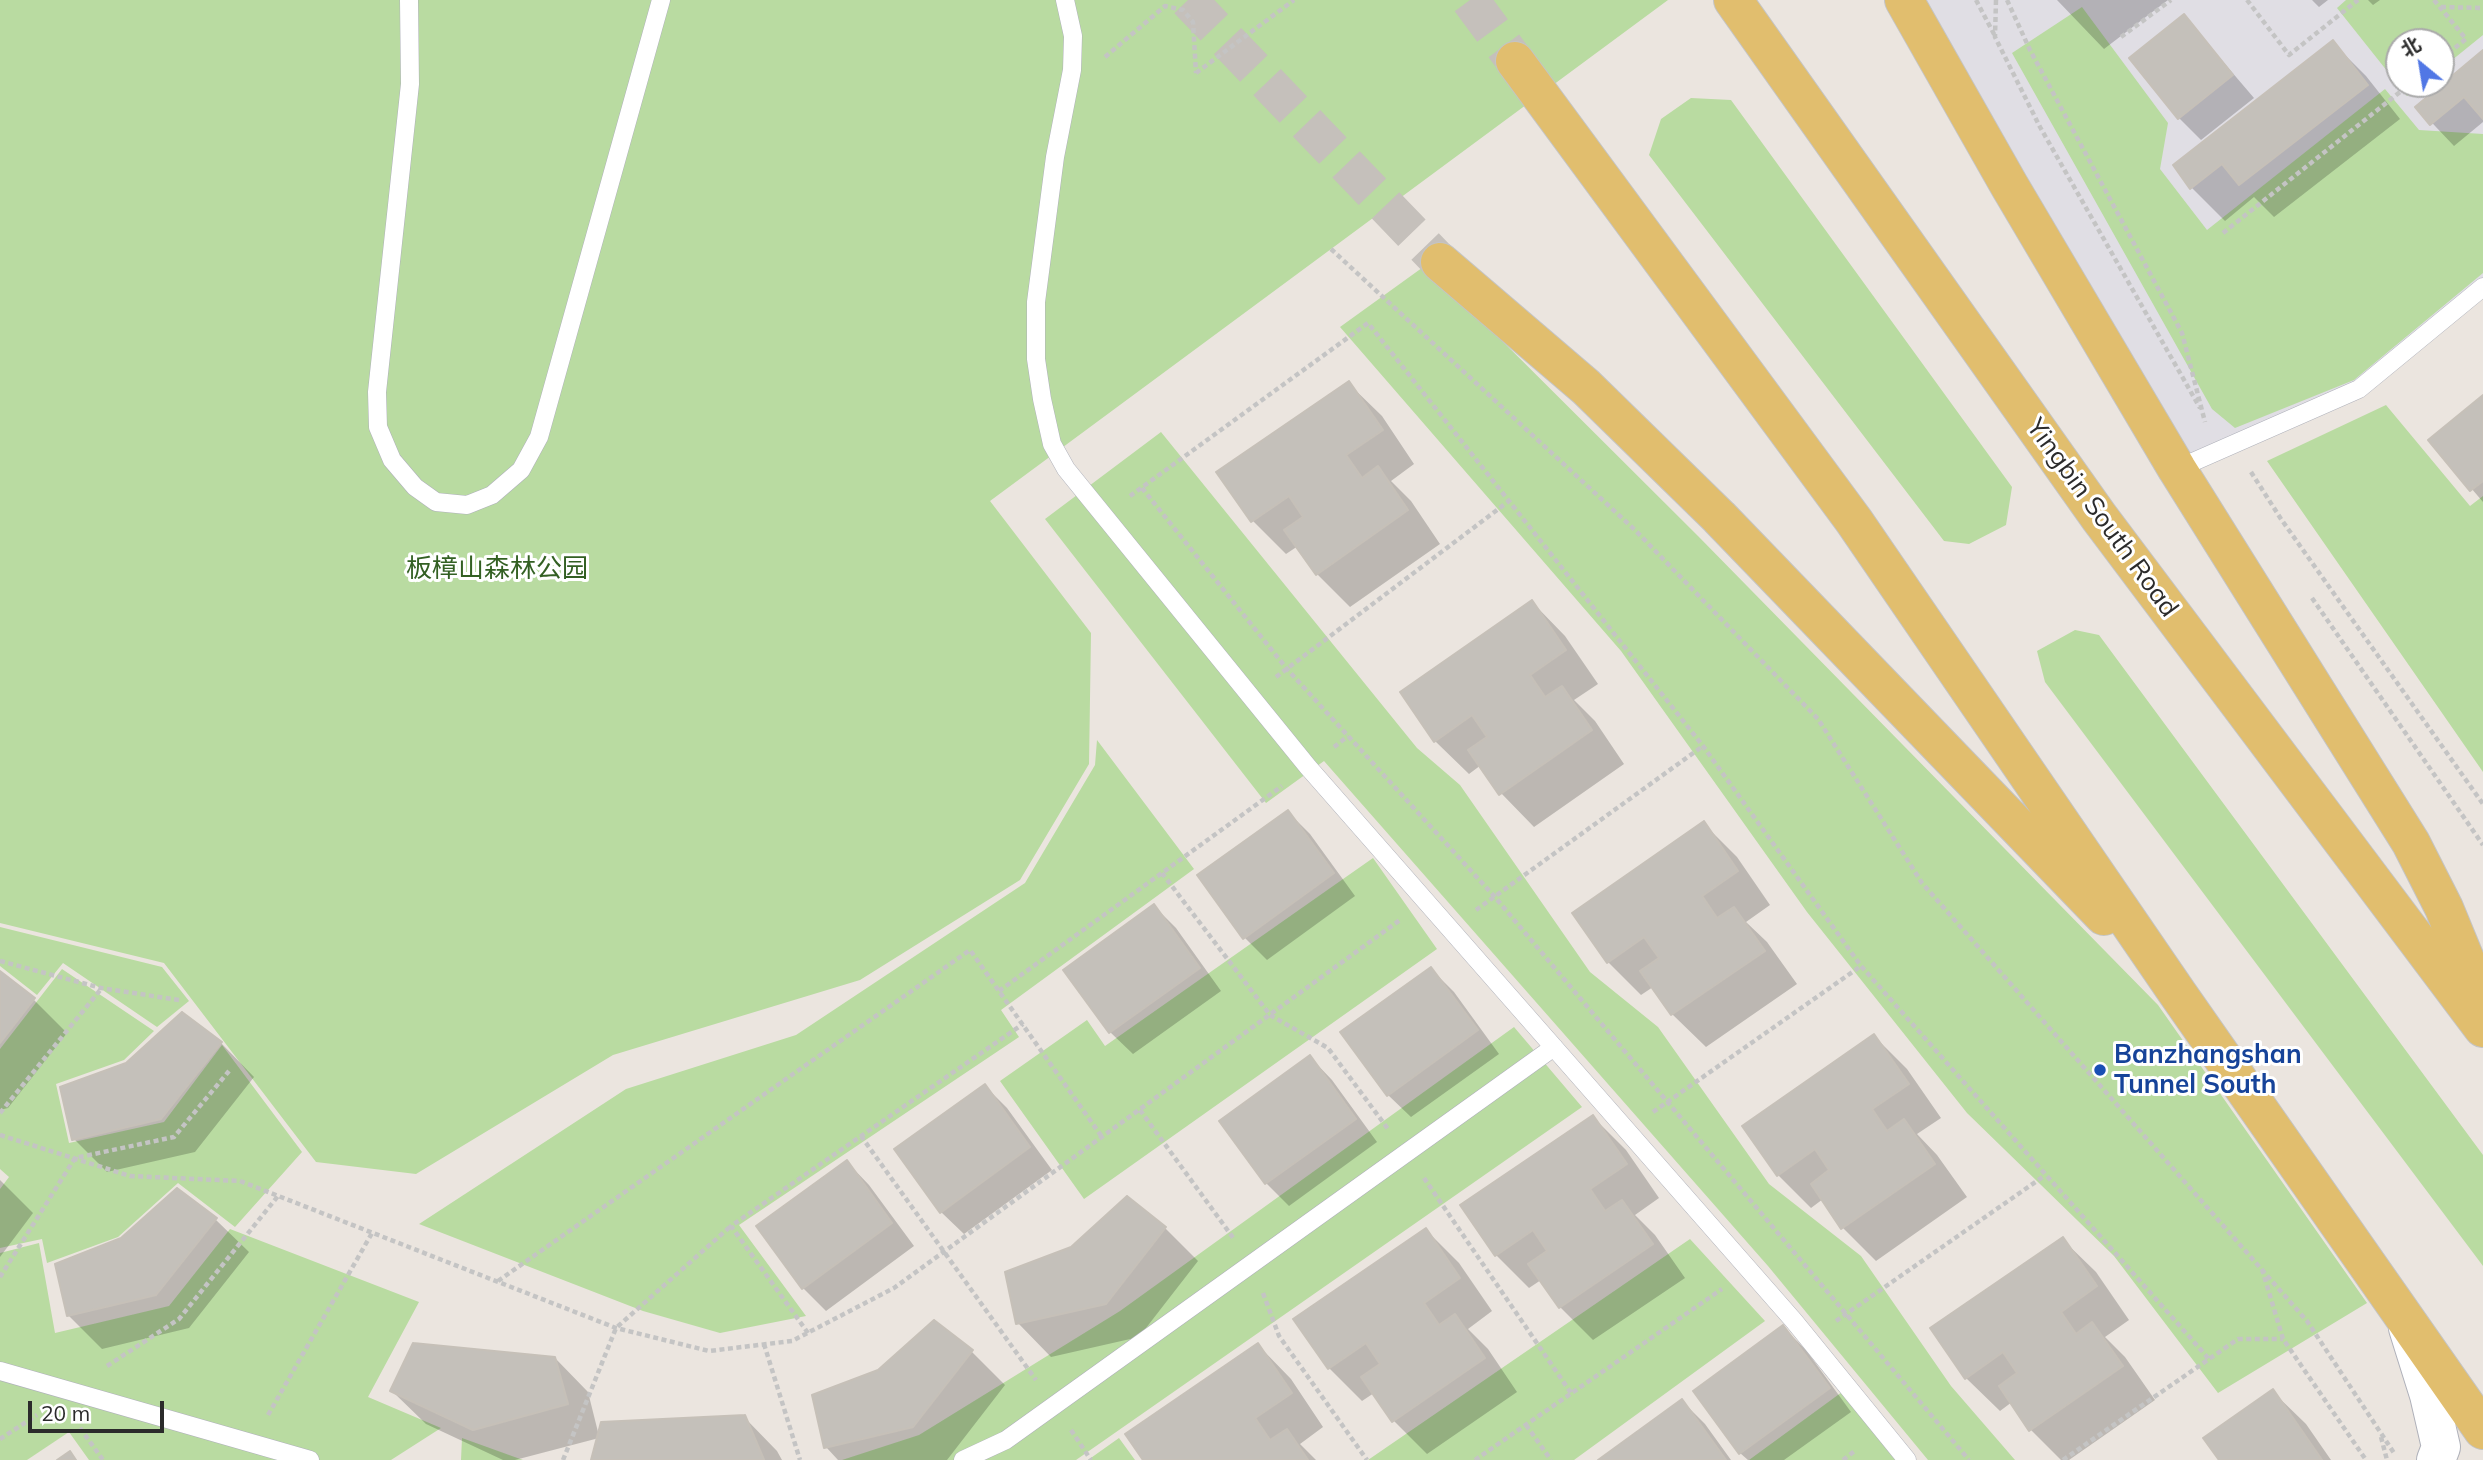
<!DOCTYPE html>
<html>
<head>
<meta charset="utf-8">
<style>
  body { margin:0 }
  #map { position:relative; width:2483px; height:1460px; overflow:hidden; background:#ebe5df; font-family:Mulish,"Noto Sans SC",sans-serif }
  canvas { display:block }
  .north { position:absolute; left:2385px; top:28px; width:70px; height:70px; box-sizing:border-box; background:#fff; border:2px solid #aaa; border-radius:50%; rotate:330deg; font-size:19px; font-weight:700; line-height:28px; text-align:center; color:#2b2b2b }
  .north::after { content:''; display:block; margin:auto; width:24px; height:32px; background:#5177e5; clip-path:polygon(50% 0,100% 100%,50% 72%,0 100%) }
  .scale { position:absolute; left:28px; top:1401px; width:136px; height:32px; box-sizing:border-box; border:4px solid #2b2b2b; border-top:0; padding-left:9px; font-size:21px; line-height:24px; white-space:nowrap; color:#2b2b2b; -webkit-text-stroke:5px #fff; paint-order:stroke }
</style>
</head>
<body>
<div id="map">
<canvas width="2483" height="1460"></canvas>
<div class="north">北</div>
<div class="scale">20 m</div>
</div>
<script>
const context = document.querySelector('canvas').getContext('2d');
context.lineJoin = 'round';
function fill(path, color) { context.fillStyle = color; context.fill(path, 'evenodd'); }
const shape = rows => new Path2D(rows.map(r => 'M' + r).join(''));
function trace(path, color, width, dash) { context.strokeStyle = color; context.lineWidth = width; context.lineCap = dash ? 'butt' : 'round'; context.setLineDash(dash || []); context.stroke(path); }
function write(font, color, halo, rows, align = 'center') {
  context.font = font + ' Mulish,"Noto Sans SC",sans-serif'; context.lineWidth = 6; context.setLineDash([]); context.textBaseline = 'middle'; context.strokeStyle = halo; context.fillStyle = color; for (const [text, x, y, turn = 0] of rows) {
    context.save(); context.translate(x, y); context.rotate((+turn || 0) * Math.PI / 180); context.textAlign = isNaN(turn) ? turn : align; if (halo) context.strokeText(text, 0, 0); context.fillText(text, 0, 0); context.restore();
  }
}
const industrial = shape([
  [1908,0,2483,0,2483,286,2359,388,2178,468],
  [2399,42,2441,42,2441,84,2399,84]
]);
const green = shape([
  [0,0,1668,0,990,501,1091,633,1089,764,1020,880,860,980,613,1055,416,1174,316,1162,164,963,0,923],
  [2346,0,2483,0,2483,35,2441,69,2441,42,2399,42,2399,84,2422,84,2407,96,2337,8],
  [2082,7,2168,123,2160,169,2207,230,2385,89,2419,130,2483,134,2483,273,2354,380,2235,428,2212,409,2012,53],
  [1691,98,1731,100,2012,487,2006,525,1969,544,1944,541,1649,155,1661,119],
  [1426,265,1698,536,2158,1005,2367,1303,2218,1393,2114,1256,1967,1113,1807,912,1621,651,1340,327],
  [2386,405,2470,506,2483,496,2483,772,2267,461],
  [1161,432,1417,748,1460,785,1590,972,1658,1027,1769,1184,1861,1256,1951,1386,2015,1460,1928,1460,1768,1266,1324,761,1266,803,1045,519],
  [2075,630,2099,635,2483,1155,2483,1266,2045,682,2037,651],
  [1097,740,1194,869,1001,1010,1019,1037,739,1225,806,1316,720,1333,643,1311,419,1224,626,1089,796,1035,1025,883,1095,765],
  [1373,858,1437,949,1084,1199,1000,1081,1087,1020,1105,1046],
  [0,927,162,967,189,1001,157,1027,63,963,37,995,0,966],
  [62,969,154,1031,124,1060,56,1084,69,1143,164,1122,222,1045,302,1152,235,1227,178,1183,118,1237,47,1263,42,1239,0,1248,0,1189,9,1177,0,1169,0,1049],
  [1514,1027,1582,1107,1076,1460,842,1460,919,1435,1120,1311],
  [230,1229,419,1302,368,1397,441,1428,391,1460,89,1460,69,1432,27,1460,0,1460,0,1253,39,1243,55,1333,169,1306],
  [1690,1239,1765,1321,1574,1460,1368,1460],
  [1842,1392,1895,1460,1749,1460],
  [462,1438,523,1460,461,1460],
  [1119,1438,1135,1460,1088,1460]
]);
const shadow = shape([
  [2057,0,2168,0,2104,49],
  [2312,0,2328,0,2319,7],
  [2368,0,2380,0,2373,5],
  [2184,16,2254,98,2201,140,2179,118],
  [2333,43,2366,76,2400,119,2274,217,2254,197,2225,221,2192,188],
  [2483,52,2483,122,2454,146,2417,107],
  [1348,383,1382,416,1414,464,1391,481,1411,501,1440,544,1350,607,1317,574,1298,546,1286,554,1253,521,1219,473],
  [2483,398,2483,502,2430,440],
  [1532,602,1565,636,1598,684,1574,700,1595,721,1624,764,1534,827,1501,793,1481,765,1469,774,1435,741],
  [1288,812,1310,834,1355,896,1267,960,1245,938],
  [1704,824,1737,857,1770,905,1746,922,1767,942,1797,984,1706,1047,1672,1014,1653,987,1641,995,1608,962],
  [1154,906,1176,928,1221,991,1133,1054,1110,1032],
  [1431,969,1454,992,1499,1054,1411,1117,1388,1095],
  [0,974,33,999,67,1033,8,1108,0,1110],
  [1874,1036,1907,1069,1941,1118,1917,1134,1937,1155,1967,1197,1876,1261,1843,1228,1823,1199,1811,1208,1778,1175],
  [221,1043,254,1077,195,1152,107,1172,74,1139],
  [1310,1057,1332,1080,1377,1142,1289,1206,1266,1183,1221,1122],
  [985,1086,1007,1108,1052,1170,964,1234,941,1212],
  [1593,1117,1626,1150,1659,1198,1635,1215,1655,1235,1685,1278,1593,1340,1560,1307,1541,1280,1529,1288,1496,1255],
  [847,1162,869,1185,914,1246,826,1311,803,1288],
  [0,1180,33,1213,0,1257],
  [215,1219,249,1252,189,1328,102,1349,69,1316],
  [1165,1228,1198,1261,1139,1337,1051,1357,1018,1323],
  [1426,1230,1459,1263,1492,1311,1468,1329,1488,1349,1517,1392,1427,1454,1394,1421,1374,1393,1362,1401,1329,1368],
  [2062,1239,2096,1272,2129,1320,2105,1337,2125,1357,2155,1400,2069,1460,2061,1460,2031,1430,2012,1402,2000,1411,1966,1378],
  [934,1322,972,1352,1005,1385,947,1460,838,1460,826,1447],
  [1783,1327,1806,1350,1851,1412,1784,1460,1748,1460,1740,1453],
  [1258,1345,1291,1379,1323,1427,1300,1444,1316,1460,1145,1460],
  [555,1358,588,1392,599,1436,744,1417,777,1451,782,1460,592,1460,599,1438,515,1460,503,1460,426,1424,392,1391],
  [2272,1391,2306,1424,2331,1460,2221,1460],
  [1682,1401,1705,1424,1731,1460,1601,1460]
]);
const building = shape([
  [2184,14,2233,75,2178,119,2129,58,2184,14],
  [2333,40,2368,85,2239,185,2222,164,2190,189,2173,165,2333,40],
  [2483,50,2483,119,2464,97,2430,125,2415,107,2483,50],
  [1349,381,1383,430,1346,455,1362,478,1378,466,1408,510,1316,575,1284,530,1303,517,1289,496,1251,522,1216,472,1349,381],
  [2483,395,2483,481,2470,491,2428,440,2483,395],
  [1532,600,1566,650,1530,675,1545,697,1562,686,1592,730,1499,795,1468,750,1487,737,1472,715,1434,742,1400,692,1532,600],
  [1288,810,1334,873,1243,939,1197,875,1288,810],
  [1704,821,1738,871,1702,896,1717,918,1734,907,1765,951,1671,1015,1640,971,1659,958,1644,937,1607,963,1572,913,1704,821],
  [1154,904,1200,968,1109,1033,1063,970,1154,904],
  [1431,967,1478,1030,1387,1096,1340,1032,1431,967],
  [0,971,35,998,0,1043,0,971],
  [182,1012,222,1042,161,1119,72,1140,60,1087,126,1063,182,1012],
  [1874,1034,1909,1084,1872,1109,1887,1131,1904,1119,1935,1164,1841,1229,1811,1184,1829,1170,1815,1149,1777,1176,1742,1126,1874,1034],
  [1310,1055,1356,1119,1265,1184,1219,1121,1310,1055],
  [985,1084,1030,1147,940,1213,894,1149,985,1084],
  [1593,1115,1627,1164,1590,1189,1605,1211,1622,1200,1653,1244,1559,1308,1528,1264,1547,1251,1533,1230,1495,1256,1460,1205,1593,1115],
  [847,1160,892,1223,802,1289,756,1226,847,1160],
  [177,1188,217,1218,156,1295,67,1316,55,1264,121,1238,177,1188],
  [1127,1196,1166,1227,1106,1304,1016,1324,1005,1272,1071,1247,1127,1196],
  [1426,1228,1460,1278,1424,1303,1439,1325,1455,1314,1485,1358,1392,1422,1361,1377,1380,1364,1366,1343,1328,1369,1293,1319,1426,1228],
  [2063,1237,2097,1286,2061,1312,2076,1334,2092,1322,2123,1366,2029,1431,1999,1386,2017,1373,2003,1352,1965,1379,1930,1328,2063,1237],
  [934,1320,973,1350,913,1427,824,1448,812,1395,878,1370,934,1320],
  [1783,1325,1830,1388,1739,1454,1693,1391,1783,1325],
  [413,1343,555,1357,568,1404,473,1430,390,1391,413,1343],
  [1258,1343,1292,1393,1255,1418,1270,1440,1287,1429,1308,1460,1143,1460,1125,1434,1258,1343],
  [2273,1389,2322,1460,2219,1460,2203,1438,2273,1389],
  [1682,1399,1726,1460,1598,1460,1682,1399],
  [745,1415,764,1460,591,1460,601,1422,745,1415],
  [70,1451,76,1460,57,1460,70,1451]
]);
const primaryTunnel = shape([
  [1188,0,1440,262],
  [1470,0,1515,61]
]);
const path = shape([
  [1976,0,1995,36],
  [1996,0,1995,37,2040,127,2200,408],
  [2007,0,2030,50,2182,333,2205,422],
  [2247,0,2289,55,2358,0],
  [2434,0,2466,39,2441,59],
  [2441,7,2483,8],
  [2121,37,2171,0],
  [1105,57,1165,6,1183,10,1193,22,1196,73],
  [1196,73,1294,0],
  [2223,233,2410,84],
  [1331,249,1635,530,1818,719,1922,883,2307,1321,2394,1453],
  [2251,472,2281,519,2483,804],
  [1142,488,1287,669,1494,896,1969,1460],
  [1130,496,1368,323,1703,746,1861,966,2209,1359],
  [2312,598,2483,845],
  [1276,677,1509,501],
  [1334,747,1348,736],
  [1162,873,1270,1015,1328,1048,1388,1129],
  [1476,910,1703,746],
  [0,961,101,988,179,1000],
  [999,991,1282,786],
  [1140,1110,1234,1239],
  [1653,1112,1861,966],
  [0,1113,101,989],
  [0,1135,130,1176,240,1181,616,1328,709,1351,792,1341,894,1288,1400,920],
  [861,1136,1036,1380],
  [1424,1178,1571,1393],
  [2262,1269,2283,1339,2366,1460],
  [0,1277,75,1158,174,1137,229,1071],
  [498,1281,970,950,1102,1137],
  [1263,1293,1279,1336,1367,1460],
  [1836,1321,2044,1176],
  [808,1333,731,1226,1023,1024],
  [764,1344,800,1460],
  [107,1366,179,1319,278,1196],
  [268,1415,372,1233],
  [1526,1425,1551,1460],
  [80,1428,103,1460],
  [1071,1430,1091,1460],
  [2381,1437,2387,1460],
  [0,1439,37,1415],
  [563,1460,616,1328,731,1226],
  [1475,1460,1722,1289],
  [1843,1460,1856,1450],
  [2063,1460,2238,1339,2283,1339]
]);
const service = shape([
  [409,0,410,84,377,392,378,427,392,460,415,487,436,502,467,505,492,495,521,470,539,437,661,0],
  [1065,0,1073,36,1072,70,1055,157,1036,302,1036,359,1042,399,1052,444,1066,469,1308,767,1794,1321,1907,1460],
  [2177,469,2359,389,2483,287],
  [0,1371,310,1460],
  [963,1460,1006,1440,1554,1047]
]);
const secondary = shape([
  [2408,1328,2429,1395,2441,1447,2436,1460]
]);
const primary = shape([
  [1733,0,2099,517,2483,1028],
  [1904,0,2009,185,2177,469,2411,843,2444,908,2483,1003],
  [1515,61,1854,521,2178,994,2483,1430],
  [1440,262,1586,387,1719,517,2104,916]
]);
const markers = [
  [2100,1070,7,"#1a4fb4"]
];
const streetNames = [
  ["Yingbin South Road",2102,518,54]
];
const parkNames = [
  ["板樟山森林公园",497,569]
];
const transitNames = [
  ["Banzhangshan",2114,1055],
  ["Tunnel South",2114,1085]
];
fill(industrial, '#e0dee4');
fill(green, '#b9dba1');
fill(shadow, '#0003');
fill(building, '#c4c0ba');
trace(building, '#c6c0b8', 2);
trace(primaryTunnel, '#c5c0bb', 38, [38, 19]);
trace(service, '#afb1ba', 19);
trace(secondary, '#afb1ba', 40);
trace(primary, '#c4c4c4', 40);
trace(path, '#c4c4c4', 4.5, [5, 3.5]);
trace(service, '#fff', 18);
trace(secondary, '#fff', 38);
trace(primary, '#e1be6e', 38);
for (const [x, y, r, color] of markers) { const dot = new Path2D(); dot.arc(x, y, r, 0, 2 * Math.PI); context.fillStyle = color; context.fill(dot); trace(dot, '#fff', 2.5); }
write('26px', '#2b2b2b', '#fff', streetNames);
write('26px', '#336023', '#fff', parkNames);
write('bold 26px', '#164399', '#fff', transitNames, 'left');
</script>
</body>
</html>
